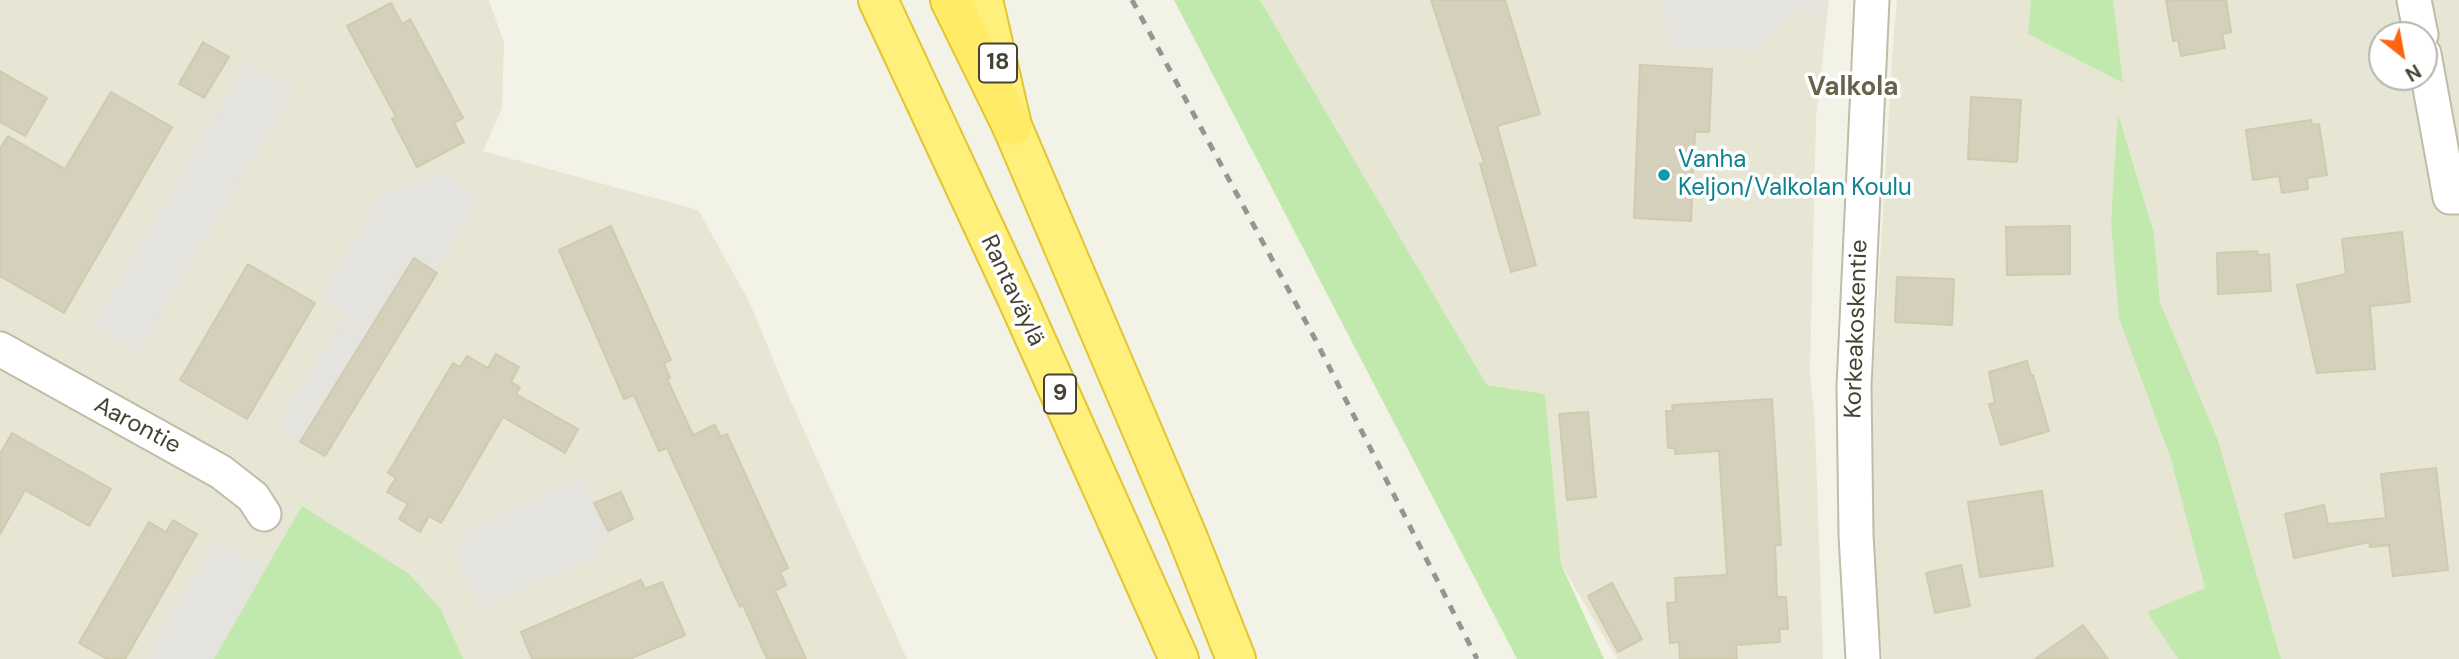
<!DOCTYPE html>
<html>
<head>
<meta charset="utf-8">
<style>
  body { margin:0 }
  #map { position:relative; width:2459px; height:659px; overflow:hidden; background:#f3f2e6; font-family:"DM Sans",sans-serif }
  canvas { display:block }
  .north { position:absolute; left:2368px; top:21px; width:70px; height:70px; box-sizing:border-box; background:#fff; border:2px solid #b5b4ae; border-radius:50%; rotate:149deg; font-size:19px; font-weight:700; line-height:28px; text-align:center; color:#464335 }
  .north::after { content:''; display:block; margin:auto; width:24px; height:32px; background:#ff6511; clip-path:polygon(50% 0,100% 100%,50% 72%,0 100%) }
</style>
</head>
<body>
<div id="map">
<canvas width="2459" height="659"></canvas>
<div class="north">N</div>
</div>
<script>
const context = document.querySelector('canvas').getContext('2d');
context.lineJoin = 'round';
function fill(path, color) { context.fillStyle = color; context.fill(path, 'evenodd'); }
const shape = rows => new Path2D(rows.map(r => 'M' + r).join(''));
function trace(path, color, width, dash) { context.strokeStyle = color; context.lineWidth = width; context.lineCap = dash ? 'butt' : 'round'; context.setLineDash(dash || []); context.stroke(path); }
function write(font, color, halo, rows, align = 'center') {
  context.font = font + ' "DM Sans",sans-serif'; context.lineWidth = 7; context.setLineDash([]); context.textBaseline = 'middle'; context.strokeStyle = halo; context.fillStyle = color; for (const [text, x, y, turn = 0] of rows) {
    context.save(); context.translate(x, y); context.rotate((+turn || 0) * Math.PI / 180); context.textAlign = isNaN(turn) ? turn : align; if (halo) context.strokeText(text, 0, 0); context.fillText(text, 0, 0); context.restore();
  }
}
const residential = shape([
  [0,0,489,0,504,43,502,108,483,151,698,210,749,301,784,386,907,659,0,659],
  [1260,0,1829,0,1816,118,1810,371,1815,426,1823,659,1617,659,1561,564,1545,394,1487,385],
  [1897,0,2031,0,2028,34,2122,82,2113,0,2459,0,2459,659,2281,659,2218,440,2160,302,2154,233,2119,115,2111,221,2205,588,2148,612,2178,659,1883,659,1873,585,1870,424,1894,30],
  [2382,35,2424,35,2424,77,2382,77]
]);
const green = shape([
  [1174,0,1260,0,1487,385,1545,394,1561,564,1604,659,1517,659],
  [2031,0,2113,0,2123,83,2028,34],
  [2118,113,2154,233,2160,302,2218,440,2281,659,2178,659,2147,612,2205,588,2171,459,2119,318,2111,221],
  [302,506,409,574,440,608,463,659,214,659]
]);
const parking = shape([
  [1664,0,1822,0,1820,15,1793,11,1753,51,1670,46,1662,14],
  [247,60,295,89,139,353,92,326],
  [442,172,479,197,437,273,414,259,300,442,274,427,346,313,319,295,382,194],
  [582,476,610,536,596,544,600,554,481,611,451,549,464,543,460,534],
  [214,539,265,568,214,659,146,659]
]);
const building = shape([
  [1431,0,1505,0,1540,114,1497,126,1536,265,1511,272,1480,164,1484,163,1431,0],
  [2166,0,2226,0,2231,32,2222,34,2225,48,2181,56,2178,40,2173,41,2166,0],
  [391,3,402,24,410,19,463,118,454,123,464,142,417,167,392,119,396,117,347,26,391,3],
  [203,42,229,57,204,98,179,84,203,42],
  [1640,65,1712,69,1709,132,1695,132,1691,221,1634,218,1640,65],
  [0,71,47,98,25,136,0,122,0,71],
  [111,92,172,127,64,313,0,276,0,149,8,136,65,169,111,92],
  [1971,97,2021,100,2017,162,1968,159,1971,97],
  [2311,120,2312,125,2319,124,2327,175,2307,178,2308,189,2282,193,2279,176,2253,180,2246,130,2311,120],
  [611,226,671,360,664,363,670,378,667,379,693,435,715,425,721,437,727,434,788,568,780,572,786,585,775,591,806,659,767,659,743,605,740,607,667,448,659,451,634,395,624,399,559,250,611,226],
  [2070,226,2070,274,2007,275,2006,227,2070,226],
  [2402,232,2410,302,2370,306,2375,369,2317,373,2297,285,2346,274,2342,239,2402,232],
  [2257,251,2258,255,2269,254,2271,291,2218,294,2217,253,2257,251],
  [414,258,437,273,325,456,300,442,414,258],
  [248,264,315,303,247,419,180,380,248,264],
  [1897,277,1954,279,1952,325,1895,322,1897,277],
  [496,354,519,367,511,382,520,387,516,394,578,429,565,453,503,417,441,523,429,516,420,532,399,519,408,504,387,492,396,478,388,473,453,363,460,367,467,356,488,368,496,354],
  [2027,361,2031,375,2033,375,2049,431,2001,445,1989,404,1995,403,1989,372,2027,361],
  [1772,399,1781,545,1775,545,1777,597,1786,597,1788,629,1779,629,1780,642,1736,645,1737,659,1680,659,1679,642,1670,643,1667,603,1676,602,1675,578,1727,575,1719,451,1675,454,1675,448,1668,448,1666,411,1673,411,1672,405,1772,399],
  [1588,412,1596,497,1567,500,1559,414,1588,412],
  [12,433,111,489,89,526,25,490,0,534,0,454,12,433],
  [2436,468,2448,570,2393,576,2389,545,2370,547,2369,542,2294,558,2285,514,2324,505,2328,524,2386,518,2381,474,2436,468],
  [2042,491,2053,566,1980,577,1968,502,2042,491],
  [621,492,633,519,608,531,594,503,621,492],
  [173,520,197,534,125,659,107,659,79,643,149,522,166,532,173,520],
  [1961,565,1970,606,1935,613,1926,573,1961,565],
  [641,580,645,589,662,582,685,635,630,659,532,659,521,632,641,580],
  [1612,583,1642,639,1618,652,1588,596,1612,583],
  [2083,625,2108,659,2035,659,2083,625]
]);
const minor = shape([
  [2414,0,2421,35],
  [2424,54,2450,197,2459,197],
  [0,349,221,472,253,497,264,514],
  [1863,659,1856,535,1854,386,1872,0]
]);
const trunk = shape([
  [878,0,1017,298,1179,659],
  [983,0,1012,126,1188,538,1236,659]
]);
const motorway = shape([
  [950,0,1012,126]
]);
const rail = shape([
  [1132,0,1314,337,1477,659]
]);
const markers = [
  [1664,175,7,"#0f9aa8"]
];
const shields = [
  [998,63,38],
  [1060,394,32]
];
const shieldNames = [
  ["18",998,63],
  ["9",1060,394]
];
const cultureNames = [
  ["Vanha",1678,161],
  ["Keljon/Valkolan Koulu",1678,189]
];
const streetNames = [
  ["Rantaväylä",1012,291,65],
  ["Korkeakoskentie",1857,329,-88],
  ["Aarontie",137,426,28]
];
const neighbourhoodNames = [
  ["Valkola",1853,88]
];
fill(residential, '#e7e5d3');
fill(green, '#c2e9ad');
fill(parking, '#e4e3de');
fill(building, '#d5d0bb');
trace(building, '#d0caae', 2);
trace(minor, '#bfbca8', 37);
trace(trunk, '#e2c531', 42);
trace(motorway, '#e2c531', 42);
trace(minor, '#fff', 33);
trace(trunk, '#fff07c', 38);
trace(motorway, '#ffeb65', 38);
trace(rail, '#959595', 5, [9, 9]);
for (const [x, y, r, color] of markers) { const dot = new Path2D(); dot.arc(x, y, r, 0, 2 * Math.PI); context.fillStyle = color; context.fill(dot); trace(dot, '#fff', 2.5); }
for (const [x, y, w] of shields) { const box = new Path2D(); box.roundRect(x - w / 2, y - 19.5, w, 39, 5); context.fillStyle = '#fff'; context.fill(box); trace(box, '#464335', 2); }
write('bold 23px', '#464335', null, shieldNames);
write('24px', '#0d838f', '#fff', cultureNames, 'left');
write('24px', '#464335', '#fff', streetNames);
write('bold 26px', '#69634c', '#fff', neighbourhoodNames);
</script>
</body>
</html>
